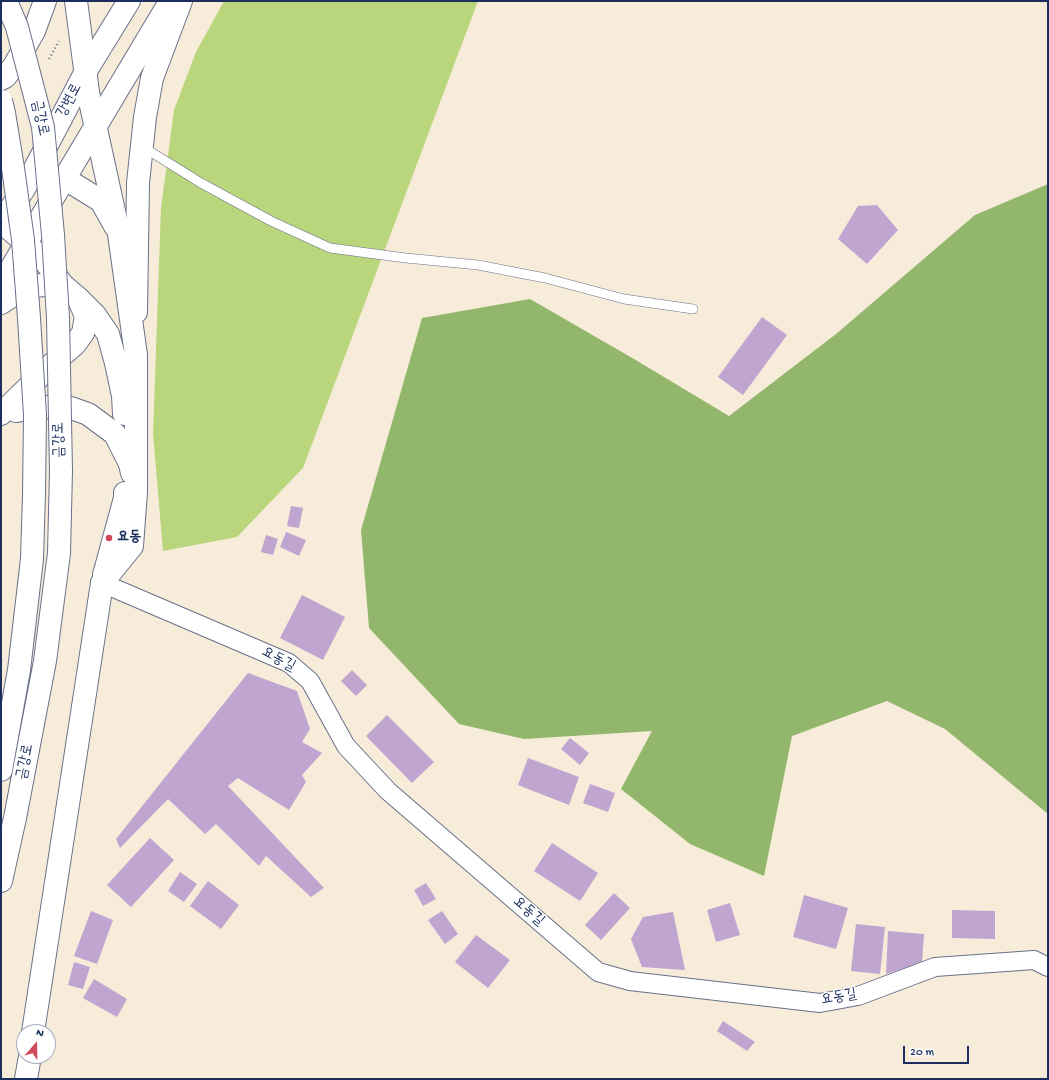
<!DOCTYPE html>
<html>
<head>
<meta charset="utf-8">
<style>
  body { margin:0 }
  #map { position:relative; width:1049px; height:1080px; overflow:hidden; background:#f7ebd9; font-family:"Gochi Hand",sans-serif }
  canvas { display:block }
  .frame { position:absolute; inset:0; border:2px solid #1b2f5e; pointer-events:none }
  .north { position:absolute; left:16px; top:1024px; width:40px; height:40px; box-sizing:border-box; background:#fff; border:1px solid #a4acbf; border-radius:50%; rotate:20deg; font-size:11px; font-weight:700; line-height:16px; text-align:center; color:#1b2f5e }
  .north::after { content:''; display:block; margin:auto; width:14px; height:18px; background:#d1495b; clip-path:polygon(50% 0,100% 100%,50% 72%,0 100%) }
  .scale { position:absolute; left:903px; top:1046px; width:66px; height:18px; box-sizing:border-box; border:2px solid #1b2f5e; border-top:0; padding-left:5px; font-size:12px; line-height:14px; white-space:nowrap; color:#1b2f5e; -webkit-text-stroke:3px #fff; paint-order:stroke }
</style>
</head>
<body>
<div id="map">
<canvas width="1049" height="1080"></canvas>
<div class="frame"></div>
<div class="north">N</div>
<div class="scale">20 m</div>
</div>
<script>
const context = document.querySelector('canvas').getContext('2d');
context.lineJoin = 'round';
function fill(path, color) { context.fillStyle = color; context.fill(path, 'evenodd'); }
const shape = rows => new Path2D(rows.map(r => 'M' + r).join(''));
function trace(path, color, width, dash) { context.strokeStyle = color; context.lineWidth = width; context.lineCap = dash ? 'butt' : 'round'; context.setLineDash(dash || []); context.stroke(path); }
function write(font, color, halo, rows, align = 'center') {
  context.font = font + ' "Gochi Hand","Poor Story",sans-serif'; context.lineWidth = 3; context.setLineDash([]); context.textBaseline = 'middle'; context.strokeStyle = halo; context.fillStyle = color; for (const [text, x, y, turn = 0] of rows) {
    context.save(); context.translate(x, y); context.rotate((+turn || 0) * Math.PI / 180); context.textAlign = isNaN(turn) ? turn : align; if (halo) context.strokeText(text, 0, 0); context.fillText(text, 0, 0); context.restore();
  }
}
const green = shape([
  [224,1,478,1,303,468,237,537,163,551,153,434,161,208,174,110,196,52]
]);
const forest = shape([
  [1048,184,1048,814,945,729,887,701,792,736,764,876,690,844,621,789,652,731,524,739,459,724,369,628,361,530,422,318,530,299,634,359,729,416,836,334,975,215]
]);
const building = shape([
  [877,205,898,230,867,264,838,239,858,206],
  [762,317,787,335,743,395,718,377],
  [291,506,303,508,299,528,287,526],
  [286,532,306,540,299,556,280,547],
  [266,535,278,539,273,555,261,552],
  [302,595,345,617,323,660,280,638],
  [352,670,367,685,356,696,341,681],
  [248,673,297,691,310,729,302,742,322,753,302,775,306,782,289,810,238,778,228,786,324,888,311,897,266,856,259,866,216,824,205,834,168,799,120,848,116,839],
  [387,715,434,762,412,783,366,736],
  [570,738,589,753,580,765,561,749],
  [528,758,579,777,569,805,518,785],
  [590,784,615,793,608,812,583,803],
  [150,838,174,860,131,907,107,885],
  [552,843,598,873,580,901,534,871],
  [180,872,197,884,184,902,168,891],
  [208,881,239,905,221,929,190,906],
  [426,883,436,899,423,906,414,890],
  [614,893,630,908,601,940,585,925],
  [804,895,848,908,836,949,793,937],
  [730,903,740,935,716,942,707,910],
  [952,910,995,911,995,939,952,938],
  [91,911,113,920,97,964,74,956],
  [442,911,458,934,445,944,428,920],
  [673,912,685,970,642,967,631,939,643,917],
  [856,924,885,927,880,974,851,971],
  [888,931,924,934,922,963,886,974],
  [476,935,510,960,488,988,455,962],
  [74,962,90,967,83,989,68,985],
  [94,979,127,999,117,1017,83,998],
  [723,1021,755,1042,747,1051,717,1031]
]);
const path = shape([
  [49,59,59,41]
]);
const service = shape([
  [143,147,201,183,271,221,330,248,406,258,478,265,545,278,624,299,693,309]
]);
const minor = shape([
  [102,583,289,663,310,681,346,746,388,791,598,972,630,981,820,1003,858,996,935,967,1034,960,1048,967]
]);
const tertiary = shape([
  [1,286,26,243],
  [33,1032,102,583],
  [26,1079,30,1056]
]);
const secondary = shape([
  [50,178,54,177,72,183,101,201,115,226],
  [11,208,24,189,86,71,129,1],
  [1,222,26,243,168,5],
  [136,312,138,183,145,117,152,78,181,1]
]);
const trunk = shape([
  [76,1,88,92,119,234,136,355,136,492,132,546,102,583],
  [1,79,5,77,14,66,34,31,45,1],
  [26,243,47,264,62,284],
  [78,298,95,315,108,334,116,363,123,396,124,414],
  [1,303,16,293,40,285,64,286,78,298,86,316,83,333,75,344,50,366,1,414],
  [16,411,20,410,45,407,71,408,88,414,115,434,130,464,132,473],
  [104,575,125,498,125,493],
  [1,770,19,670,32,559,34,495],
  [1,881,15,818,45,661,59,553,61,471]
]);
const trunkBridge = shape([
  [6,1,17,27,43,127,53,235,58,318,61,471],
  [1,101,4,113,13,168,23,240,29,318,35,415,34,495]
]);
const markers = [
  [109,538,4,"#d1495b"]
];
const streetNames = [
  ["강변로",70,101,-62],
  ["금강로",39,118,78],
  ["금강로",60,440,-91],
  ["요동길",278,660,28],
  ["금강로",26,762,-79],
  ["요동길",528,912,41],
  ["요동길",839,998,-10]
];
const poiNames = [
  ["요동",117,538]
];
fill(green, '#b9d67c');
fill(forest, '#92b76c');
fill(building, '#c0a5d1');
trace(service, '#687189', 10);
trace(minor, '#687189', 20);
trace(tertiary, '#687189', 24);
trace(secondary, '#687189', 24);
trace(trunk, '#687189', 24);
trace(path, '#687189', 2.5, [1, 3]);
trace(service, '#fff', 9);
trace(minor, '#fff', 18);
trace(tertiary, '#fff', 22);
trace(secondary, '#fff', 22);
trace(trunk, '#fff', 22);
trace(trunkBridge, '#687189', 24, []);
trace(trunkBridge, '#fff', 22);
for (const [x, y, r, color] of markers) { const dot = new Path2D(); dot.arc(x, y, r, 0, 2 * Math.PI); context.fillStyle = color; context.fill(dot); trace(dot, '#fff', 1.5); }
write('15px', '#1b2f5e', '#fff', streetNames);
write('bold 15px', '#1b2f5e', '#fff', poiNames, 'left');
</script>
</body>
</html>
